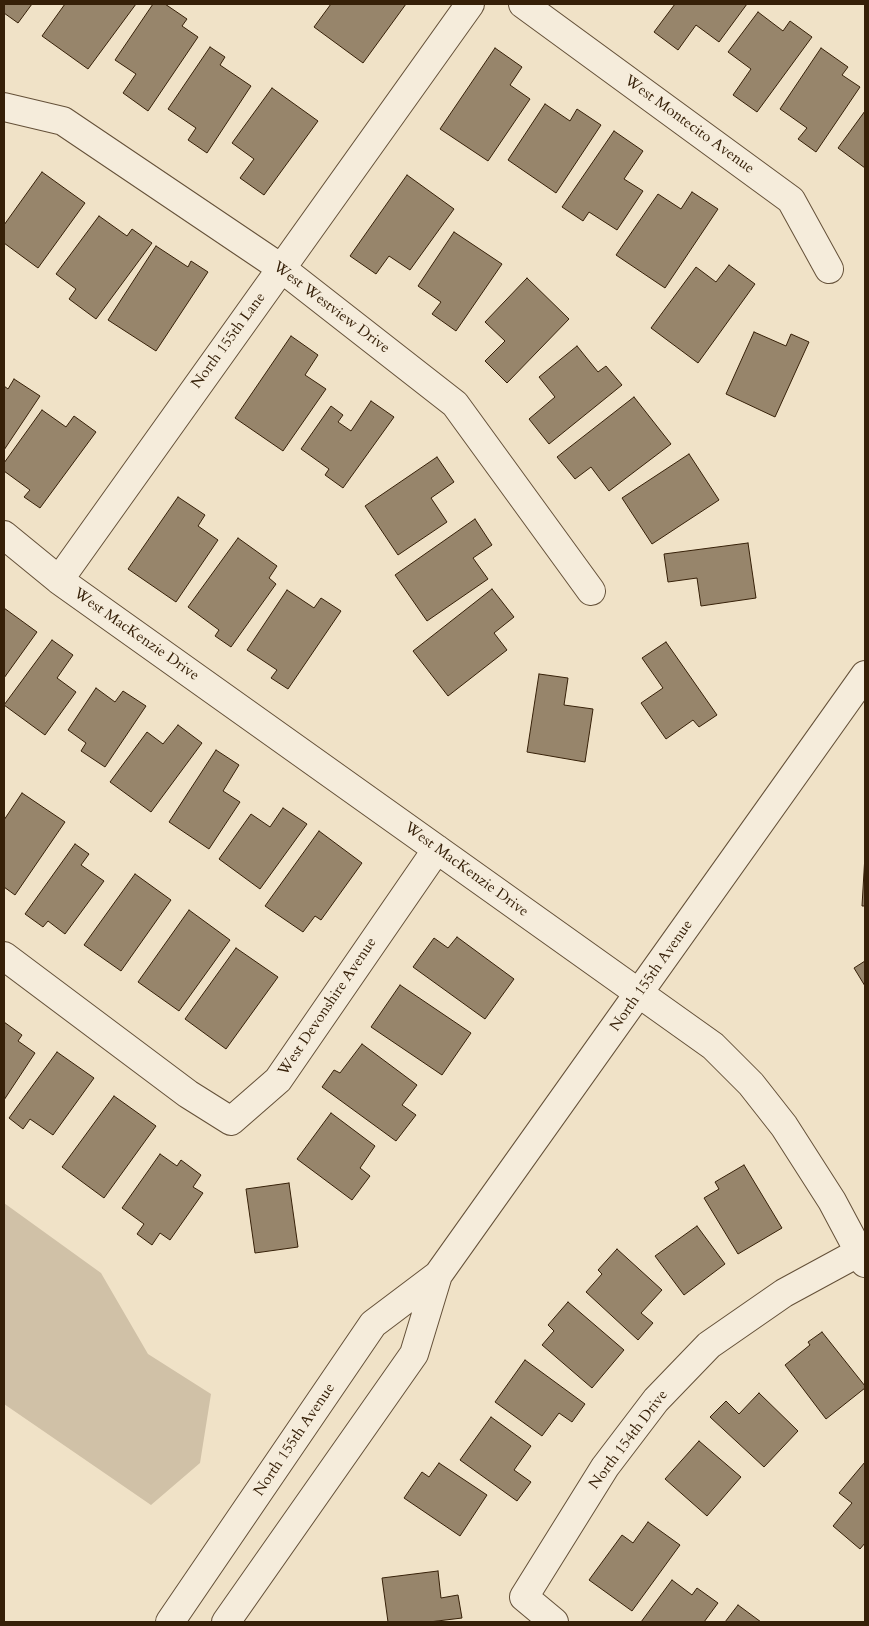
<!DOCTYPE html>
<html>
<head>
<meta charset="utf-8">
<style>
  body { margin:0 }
  #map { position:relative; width:869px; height:1626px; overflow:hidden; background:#f0e2c7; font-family:Cardo,serif }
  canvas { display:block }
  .frame { position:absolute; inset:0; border:5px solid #362008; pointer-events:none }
</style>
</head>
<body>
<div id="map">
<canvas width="869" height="1626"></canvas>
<div class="frame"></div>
</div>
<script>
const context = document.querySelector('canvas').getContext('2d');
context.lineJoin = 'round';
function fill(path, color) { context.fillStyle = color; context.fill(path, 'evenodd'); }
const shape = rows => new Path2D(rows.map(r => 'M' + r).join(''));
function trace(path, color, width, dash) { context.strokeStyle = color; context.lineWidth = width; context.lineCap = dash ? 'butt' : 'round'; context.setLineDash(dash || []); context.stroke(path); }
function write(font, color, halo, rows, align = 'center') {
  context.font = font + ' Cardo,serif'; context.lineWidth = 4; context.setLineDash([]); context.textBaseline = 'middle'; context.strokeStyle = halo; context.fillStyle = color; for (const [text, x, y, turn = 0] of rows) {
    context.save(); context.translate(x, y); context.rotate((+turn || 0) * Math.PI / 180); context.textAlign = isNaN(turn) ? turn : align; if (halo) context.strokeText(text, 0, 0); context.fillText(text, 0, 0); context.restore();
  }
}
const green = shape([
  [4,1203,101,1273,148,1354,211,1394,200,1463,151,1505,4,1404]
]);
const building = shape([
  [4,4,32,4,18,23,4,13,4,4],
  [65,4,136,4,88,69,42,36,65,4],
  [153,4,165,4,187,19,182,26,198,37,148,111,123,93,136,74,115,60,153,4],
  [331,4,406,4,363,63,314,27,331,4],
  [675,4,747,4,719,42,696,25,678,50,654,32,675,4],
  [758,12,783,31,790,21,812,37,757,112,733,95,751,69,728,52,758,12],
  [210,47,225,57,220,65,251,86,207,153,188,140,196,128,168,109,210,47],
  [495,48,522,67,510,85,530,99,488,161,440,129,495,48],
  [821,48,848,67,842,75,860,87,816,152,798,139,807,128,780,109,821,48],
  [272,88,318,121,264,195,240,178,254,159,232,143,272,88],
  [545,104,570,121,577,109,601,125,556,193,508,160,545,104],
  [865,111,865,168,838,148,865,111],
  [614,131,643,151,624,179,643,191,617,230,589,212,583,221,562,207,614,131],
  [42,172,85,203,38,268,4,243,4,225,42,172],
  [407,175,454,209,410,270,389,256,376,274,350,256,407,175],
  [692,192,718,209,665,288,616,255,658,194,681,209,692,192],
  [99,216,127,236,132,229,152,243,96,319,69,299,76,289,56,274,99,216],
  [454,232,502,264,456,331,432,314,441,302,418,286,454,232],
  [156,246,188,267,191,261,208,272,156,351,108,320,156,246],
  [729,265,755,284,698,363,651,328,696,267,716,282,729,265],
  [527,278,569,319,507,383,485,361,505,341,485,322,527,278],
  [754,332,786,346,791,334,809,342,775,417,726,394,754,332],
  [291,336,318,355,305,375,326,389,283,451,235,418,291,336],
  [577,346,598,372,606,366,622,385,549,444,529,419,555,397,539,377,577,346],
  [14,379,40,396,4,450,4,386,8,389,14,379],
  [634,397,671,444,609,491,591,467,575,479,557,457,634,397],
  [371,401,394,417,343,488,325,475,329,469,301,449,331,406,343,415,338,422,351,431,371,401],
  [42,410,66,427,74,416,96,432,40,508,24,497,30,490,4,471,4,463,42,410],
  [689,454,719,500,652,544,622,498,689,454],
  [437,457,454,482,431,498,447,522,398,555,365,506,437,457],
  [178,497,205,515,198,526,218,540,176,602,128,569,178,497],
  [475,519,492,545,473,558,488,579,427,621,395,575,475,519],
  [238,538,277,566,269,578,276,584,231,647,215,636,219,630,188,607,238,538],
  [748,543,756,598,701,606,697,578,668,582,664,554,748,543],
  [492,589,514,617,494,633,507,650,448,696,413,651,492,589],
  [287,590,314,608,321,598,341,611,288,689,271,678,277,670,247,650,287,590],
  [4,608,37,632,4,678,4,608],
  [52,640,73,655,57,678,76,692,45,735,4,705,52,640],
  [666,642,717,715,699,727,693,720,666,739,641,703,663,688,642,658,666,642],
  [539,674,568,678,564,705,593,709,585,762,527,752,539,674],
  [96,688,115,702,123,691,146,706,105,767,81,751,86,743,68,730,96,688],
  [178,725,202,743,151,812,110,782,147,732,163,744,178,725],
  [216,750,239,765,223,791,240,802,209,849,169,822,216,750],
  [22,793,65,822,15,895,4,887,4,820,22,793],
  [283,808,307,824,260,889,219,859,251,814,270,827,283,808],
  [319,831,362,863,321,920,315,916,303,932,265,906,319,831],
  [75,844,89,854,81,865,104,881,65,934,48,921,43,927,25,914,75,844],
  [865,855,865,906,862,906,865,855],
  [135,874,171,900,121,971,84,945,135,874],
  [189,910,230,940,179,1011,138,982,189,910],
  [457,937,514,979,485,1019,413,967,434,938,448,948,457,937],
  [236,948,278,977,226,1049,185,1019,236,948],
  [865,961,865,986,854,968,865,961],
  [400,985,471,1033,442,1075,371,1027,400,985],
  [4,1022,22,1035,18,1041,35,1053,4,1100,4,1022],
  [362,1044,417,1085,402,1105,416,1115,396,1141,322,1087,334,1070,340,1073,362,1044],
  [57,1052,94,1078,53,1135,30,1119,23,1129,9,1118,57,1052],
  [114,1096,156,1126,104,1198,62,1167,114,1096],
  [331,1113,375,1146,360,1168,370,1176,352,1200,297,1159,331,1113],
  [160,1154,177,1166,181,1160,201,1175,193,1187,203,1193,170,1240,160,1233,152,1245,137,1234,144,1224,122,1208,160,1154],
  [744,1165,782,1228,738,1254,704,1198,719,1189,715,1182,744,1165],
  [289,1183,298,1247,255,1253,246,1189,289,1183],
  [697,1226,725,1264,684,1295,655,1256,697,1226],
  [617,1249,662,1290,641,1313,653,1323,638,1340,586,1292,602,1274,598,1270,617,1249],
  [568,1302,624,1350,592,1388,542,1345,554,1331,548,1325,568,1302],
  [822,1332,865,1386,865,1388,826,1419,785,1365,810,1345,808,1342,822,1332],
  [525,1360,585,1404,572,1422,559,1413,542,1436,495,1402,525,1360],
  [759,1393,798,1431,764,1467,710,1417,726,1401,739,1414,759,1393],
  [491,1417,531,1446,514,1470,531,1482,517,1501,460,1460,491,1417],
  [699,1441,741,1477,707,1516,665,1479,699,1441],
  [865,1462,865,1543,860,1549,833,1526,852,1503,839,1493,865,1462],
  [439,1463,487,1495,460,1536,404,1498,422,1472,429,1477,439,1463],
  [648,1522,680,1545,632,1611,589,1580,622,1535,633,1543,648,1522],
  [438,1571,441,1598,458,1595,462,1618,429,1622,388,1622,382,1578,438,1571],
  [672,1580,692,1595,697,1588,718,1603,704,1622,641,1622,672,1580],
  [738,1605,761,1622,725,1622,738,1605]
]);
const minor = shape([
  [523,4,791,200,829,269],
  [4,107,63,121,281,268,455,404,591,591],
  [4,535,59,580,713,1046,751,1084,784,1126,832,1201,865,1263],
  [59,580,470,4],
  [4,956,188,1094,231,1121,278,1080,437,849],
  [554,1622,524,1597,605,1467,656,1400,709,1345,784,1293,865,1249]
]);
const tertiary = shape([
  [170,1622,373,1324,438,1275,865,675],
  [226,1622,414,1354,438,1275]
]);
const streetNames = [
  ["West Montecito Avenue",689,125,36],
  ["West Westview Drive",331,308,37],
  ["North 155th Lane",229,341,-54],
  ["West MacKenzie Drive",136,635,35],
  ["West MacKenzie Drive",466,870,36],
  ["North 155th Avenue",652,976,-55],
  ["West Devonshire Avenue",328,1007,-56],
  ["North 155th Avenue",295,1440,-56],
  ["North 154th Drive",629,1440,-53]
];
fill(green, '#d0c1a7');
fill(building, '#97856b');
trace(building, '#362008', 1);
trace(minor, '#645038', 30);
trace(tertiary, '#645038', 30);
trace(minor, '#f5ecdb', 28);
trace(tertiary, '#f5ecdb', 28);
write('15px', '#362008', '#f5ecdb', streetNames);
</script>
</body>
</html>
